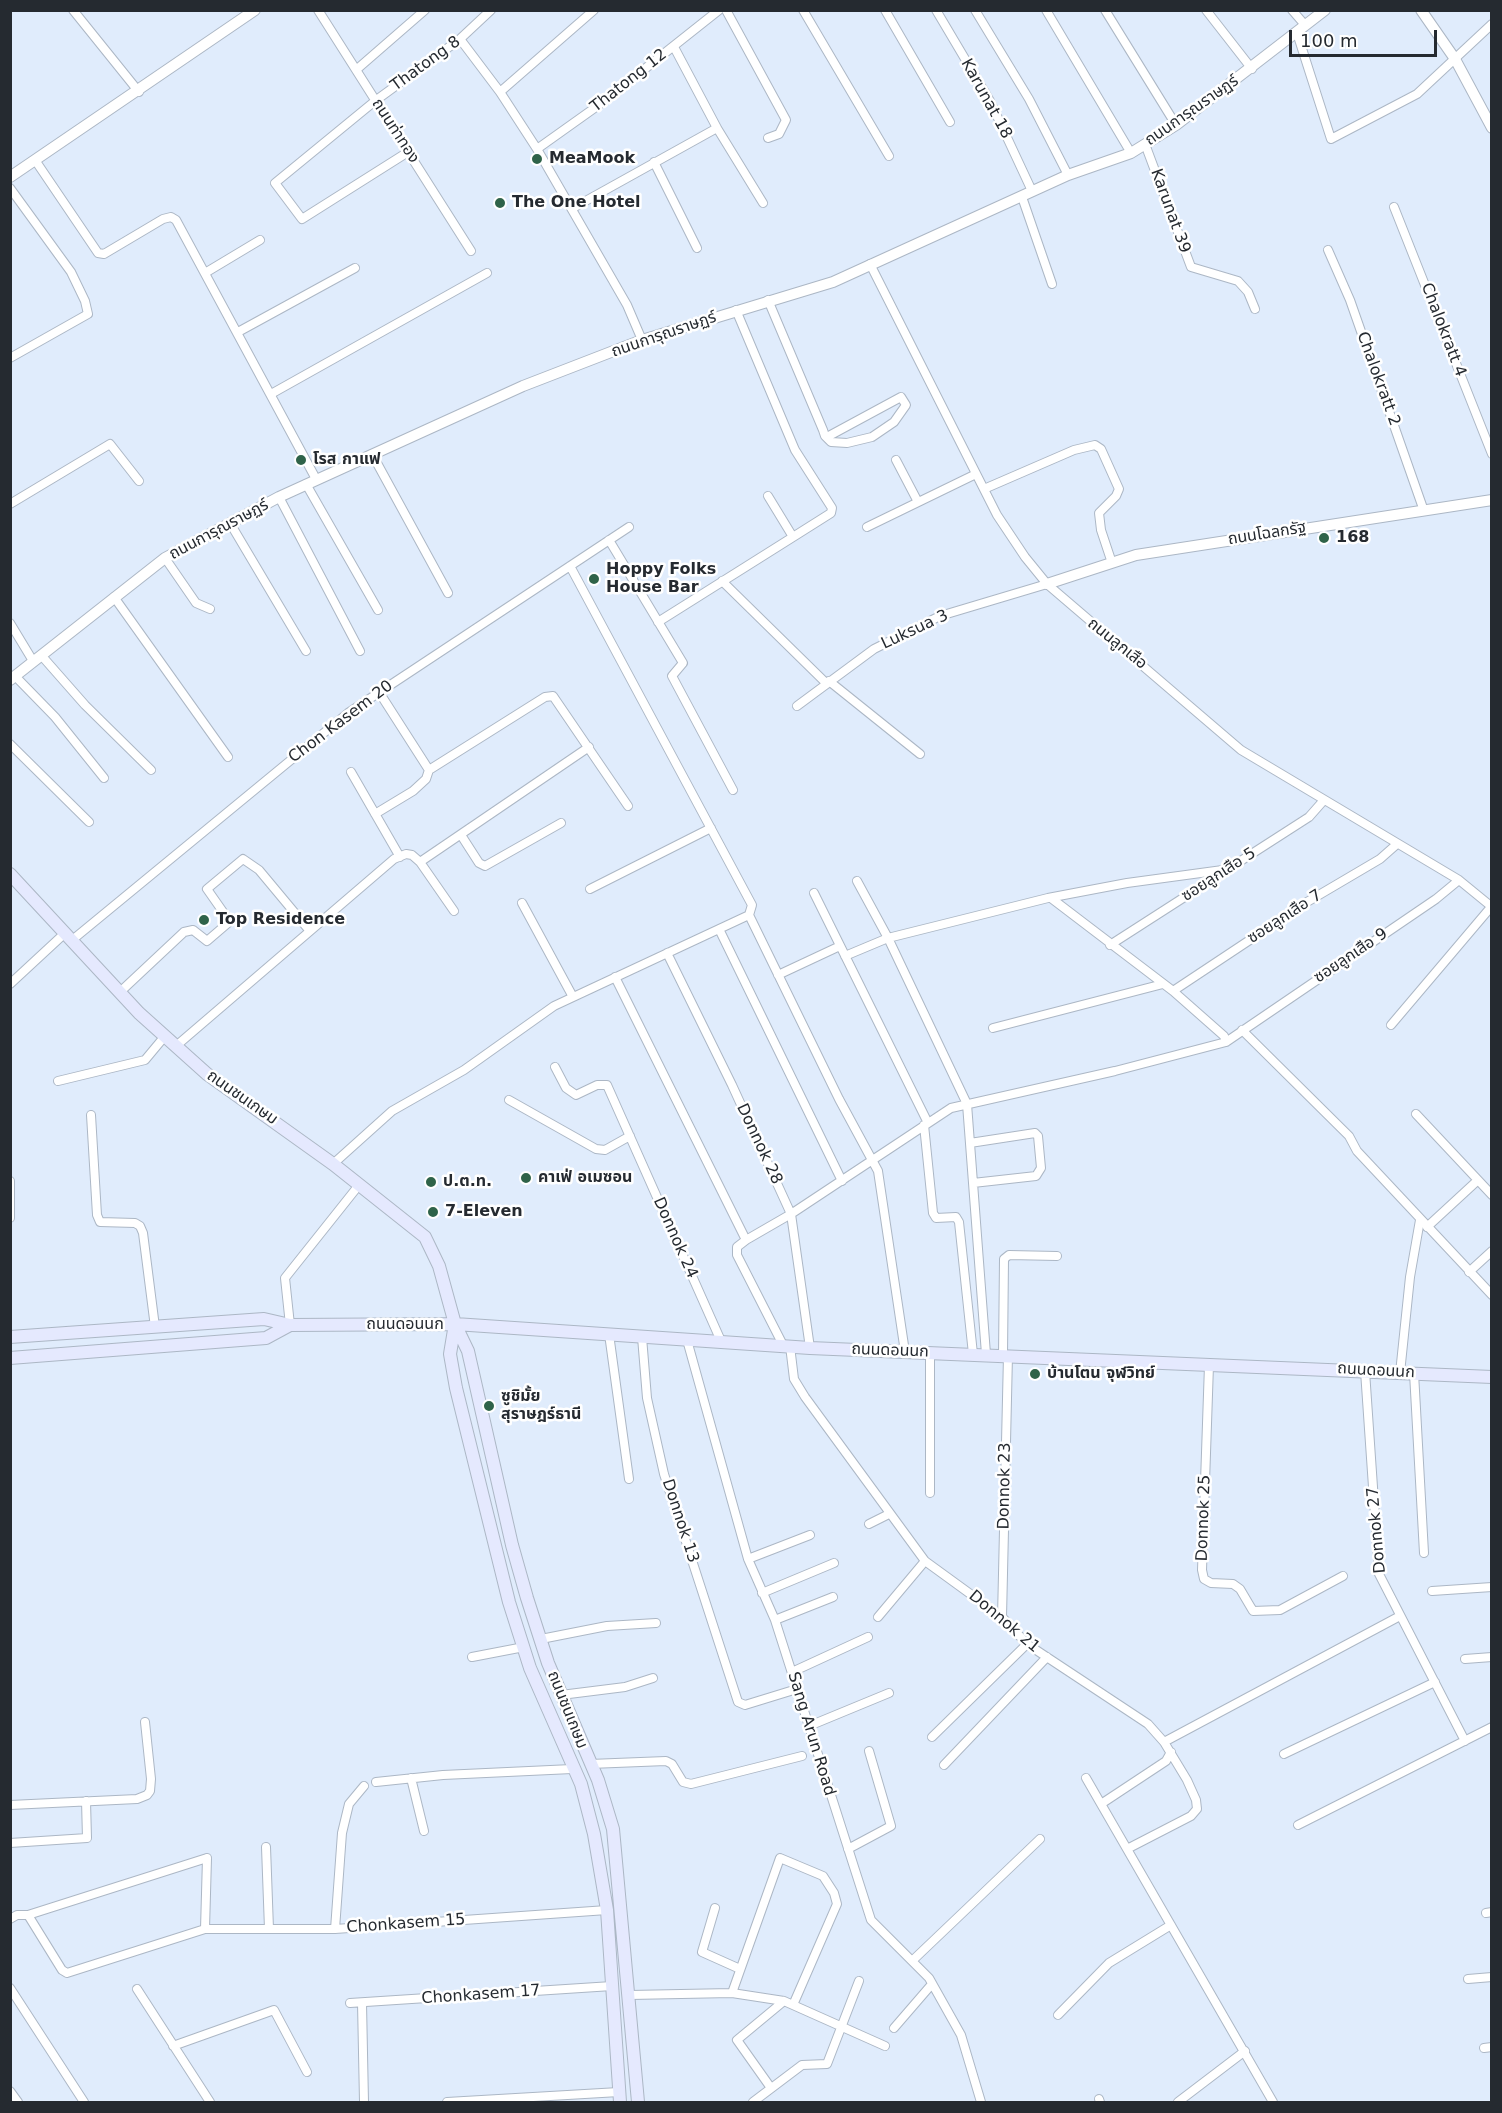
<!DOCTYPE html>
<html>
<head>
<meta charset="utf-8">
<style>
  body { margin:0 }
  #map { position:relative; width:1502px; height:2113px; overflow:hidden; background:#e0ecfc; font-family:"DejaVu Sans",sans-serif }
  canvas { display:block }
  .frame { position:absolute; inset:0; border:12px solid #252a30; pointer-events:none }
  .scale { position:absolute; left:1289px; top:30px; width:148px; height:27px; box-sizing:border-box; border:3px solid #252a30; border-top:0; padding-left:8px; font-size:18px; line-height:21px; white-space:nowrap; color:#252a30; -webkit-text-stroke:4px #fff; paint-order:stroke }
</style>
</head>
<body>
<div id="map">
<canvas width="1502" height="2113"></canvas>
<div class="frame"></div>
<div class="scale">100 m</div>
</div>
<script>
const context = document.querySelector('canvas').getContext('2d');
context.lineJoin = 'round';
const shape = rows => new Path2D(rows.map(r => 'M' + r).join(''));
function trace(path, color, width, dash) { context.strokeStyle = color; context.lineWidth = width; context.lineCap = dash ? 'butt' : 'round'; context.setLineDash(dash || []); context.stroke(path); }
function write(font, color, halo, rows, align = 'center') {
  context.font = font + ' "DejaVu Sans","Noto Sans Thai",sans-serif'; context.lineWidth = 5; context.setLineDash([]); context.textBaseline = 'middle'; context.strokeStyle = halo; context.fillStyle = color; for (const [text, x, y, turn = 0] of rows) {
    context.save(); context.translate(x, y); context.rotate((+turn || 0) * Math.PI / 180); context.textAlign = isNaN(turn) ? turn : align; if (halo) context.strokeText(text, 0, 0); context.fillText(text, 0, 0); context.restore();
  }
}
const minor = shape([
  [73,10,139,92],
  [318,10,471,251],
  [726,10,786,120,779,134,768,138],
  [803,10,889,156],
  [885,10,950,122],
  [936,10,990,101,1032,191],
  [975,10,1029,99,1068,175],
  [1046,10,1131,153],
  [1105,10,1176,125],
  [1206,10,1252,69],
  [1292,10,1305,25],
  [1297,33,1331,139,1417,94,1492,24],
  [460,39,500,92,537,149,627,305,642,340],
  [674,47,717,128],
  [356,70,425,10],
  [500,92,594,10],
  [1145,144,1191,267,1238,281,1248,292,1255,309],
  [537,149,603,102,719,10],
  [408,152,302,219,275,183,375,101,460,39,491,10],
  [35,160,98,253,104,254,163,219,171,217,176,220,316,479],
  [654,162,697,248],
  [10,188,71,272,85,301,88,314,10,358],
  [1022,197,1052,284],
  [1394,207,1492,454],
  [573,208,717,128,763,203],
  [1328,250,1350,300,1424,511],
  [870,264,997,515,1025,557,1047,584,1241,750,1459,880,1492,907],
  [205,273,260,240],
  [768,300,823,430,825,436,831,442,847,443,872,437,894,422,906,405,901,397,827,437],
  [736,310,795,450,832,508,831,513,793,537],
  [238,332,355,268],
  [271,394,487,273],
  [372,454,448,593],
  [896,460,918,502],
  [306,484,378,610],
  [984,489,1074,450,1095,445,1101,449,1119,489,1116,496,1099,513,1101,530,1112,563],
  [279,497,360,651],
  [10,504,110,444,139,481],
  [230,523,306,651],
  [867,527,976,474],
  [609,540,683,663,672,676,733,790],
  [165,558,196,603,210,609],
  [570,566,752,905,749,915,839,1099,878,1171,905,1352],
  [722,581,826,683],
  [114,597,228,757],
  [658,622,793,537,768,496],
  [10,623,33,661],
  [41,655,85,705,151,770],
  [15,676,55,717,104,778],
  [829,681,920,754],
  [379,692,429,770,545,697,553,696,628,806],
  [797,706,874,649,940,616,1047,584],
  [10,744,89,822],
  [351,772,400,857],
  [375,814,413,791,426,779,429,770],
  [461,835,479,863,485,866,561,823],
  [420,862,589,747],
  [857,881,888,938,967,1104,986,1354],
  [590,889,711,828],
  [814,893,928,1123],
  [1051,898,1173,991,1224,1036,1226,1042],
  [522,903,573,997],
  [719,929,842,1181],
  [71,941,348,713,629,527],
  [1110,945,1309,817,1324,800],
  [667,953,732,1085,791,1214,810,1348],
  [845,956,888,938,1048,898,1127,883,1230,869],
  [778,975,840,946],
  [615,977,746,1240],
  [10,984,64,934],
  [1173,991,1307,902,1380,859,1397,844],
  [120,992,184,932,193,930,207,941,228,923,228,919,207,889,243,859,259,870,309,930],
  [1391,1025,1491,907],
  [993,1028,1163,984],
  [1242,1030,1349,1136,1357,1151,1492,1295],
  [176,1046,394,859,406,854,412,855,420,862,454,911],
  [555,1067,566,1088,576,1095,597,1085,607,1085,721,1341],
  [58,1081,145,1060,165,1036],
  [509,1100,596,1149,605,1150,630,1136],
  [1416,1114,1492,1195],
  [91,1115,97,1215,100,1222,135,1223,140,1226,143,1233,155,1327],
  [924,1125,933,1213,936,1218,956,1217,959,1222,973,1354],
  [970,1143,1035,1133,1038,1136,1041,1168,1036,1176,973,1183],
  [333,1164,392,1111,464,1070,554,1006,749,915],
  [10,1181,10,1218],
  [1427,1227,1478,1180],
  [1469,1272,1492,1251],
  [290,1325,285,1278,359,1185],
  [609,1334,629,1479],
  [642,1337,647,1398,664,1474,738,1702,745,1705,797,1689],
  [687,1340,748,1559,775,1620,871,1920,929,1978,961,2035,981,2102],
  [783,1345,737,1255,737,1247,746,1240,791,1214,951,1108,1115,1071,1226,1042,1436,899,1459,880],
  [790,1346,794,1379,805,1397,925,1561,1002,1617,1027,1644,1148,1724,1164,1742,1187,1780,1196,1800,1197,1809,1191,1816,1127,1849],
  [930,1353,930,1493],
  [1003,1355,1004,1259,1009,1255,1057,1256],
  [1209,1365,1202,1570,1204,1579,1211,1583,1233,1584,1240,1589,1253,1611,1280,1610,1343,1576],
  [1365,1371,1379,1574,1465,1741],
  [1400,1373,1410,1277,1420,1220],
  [1414,1373,1424,1553],
  [869,1524,889,1514],
  [748,1559,810,1535],
  [1432,1591,1492,1587],
  [762,1593,834,1563],
  [878,1617,925,1561],
  [1002,1617,1008,1355],
  [775,1620,833,1597],
  [541,1639,607,1626,656,1623],
  [472,1657,524,1647],
  [1465,1659,1492,1657],
  [792,1672,868,1637],
  [561,1695,625,1687,653,1678],
  [809,1726,889,1693],
  [932,1737,1027,1644],
  [1164,1742,1400,1616],
  [1171,1752,1166,1761,1101,1804,1273,2102],
  [1284,1754,1435,1682],
  [590,1764,666,1761,672,1764,683,1782,691,1784,802,1756],
  [944,1765,1047,1657],
  [411,1778,424,1831],
  [1086,1778,1101,1804],
  [376,1782,443,1775,572,1769],
  [10,1805,137,1799,147,1795,150,1791,151,1779,145,1722],
  [1298,1825,1492,1727],
  [10,1843,87,1838,86,1801],
  [266,1847,269,1929],
  [848,1849,891,1826,869,1751],
  [207,1858,205,1929,67,1973,62,1970,28,1915,207,1858],
  [715,1908,702,1952,740,1969],
  [1486,1913,1492,1912],
  [10,1919,17,1915,28,1915],
  [205,1929,335,1929,607,1910],
  [335,1929,342,1833,349,1804,364,1786],
  [912,1961,1040,1839],
  [1468,1979,1492,1977],
  [10,1988,84,2102],
  [137,1989,210,2102],
  [732,1993,780,1858,823,1876,834,1893,837,1904,793,2005],
  [630,1995,732,1993,784,2001,885,2046],
  [350,2003,612,1986],
  [362,2003,364,2102],
  [1058,2015,1109,1963,1171,1925],
  [894,2028,932,1984],
  [173,2046,274,2010,307,2072],
  [1484,2048,1492,2047],
  [771,2088,737,2040,784,2001],
  [10,2091,18,2102],
  [1099,2099,1100,2102],
  [447,2102,619,2092],
  [753,2102,802,2065,827,2064,859,1981],
  [1178,2102,1245,2051]
]);
const tertiary = shape([
  [1421,10,1455,59,1492,128],
  [10,177,255,10],
  [1047,584,1136,555,1492,500],
  [10,680,165,558,279,497,523,386,642,340,833,282,1068,175,1131,153,1176,125,1325,10]
]);
const secondary = shape([
  [10,874,139,1013,207,1074,333,1164,425,1237,439,1266,455,1324,468,1351,512,1545,527,1598,548,1663,598,1780,613,1829,638,2102],
  [455,1324,450,1354,456,1388,509,1602,530,1668,581,1784,594,1834,607,1910,620,2102],
  [10,1337,264,1319,290,1325,455,1324,810,1348,1492,1377],
  [10,1358,266,1338,290,1325]
]);
const markers = [
  [537,159,6,"#2f6349"],
  [500,203,6,"#2f6349"],
  [301,460,6,"#2f6349"],
  [1324,538,6,"#2f6349"],
  [594,579,6,"#2f6349"],
  [204,920,6,"#2f6349"],
  [526,1178,6,"#2f6349"],
  [431,1182,6,"#2f6349"],
  [433,1212,6,"#2f6349"],
  [1035,1374,6,"#2f6349"],
  [489,1406,6,"#2f6349"]
];
const streetNames = [
  ["Thatong 8",426,64,-36],
  ["Thatong 12",629,81,-38],
  ["Karunat 18",986,99,61],
  ["ถนนการุณราษฏร์",1192,111,-35],
  ["ถนนท่าทอง",395,131,57],
  ["Karunat 39",1170,211,70],
  ["Chalokratt 4",1443,330,69],
  ["ถนนการุณราษฏร์",664,335,-19],
  ["Chalokratt 2",1378,379,70],
  ["ถนนการุณราษฏร์",219,530,-28],
  ["ถนนโฉลกรัฐ",1267,534,-9],
  ["Luksua 3",915,630,-25],
  ["ถนนลูกเสือ",1117,644,39],
  ["Chon Kasem 20",341,722,-37],
  ["ซอยลูกเสือ 5",1219,875,-33],
  ["ซอยลูกเสือ 7",1285,917,-33],
  ["ซอยลูกเสือ 9",1351,956,-34],
  ["ถนนชนเกษม",242,1098,35],
  ["Donnok 28",759,1144,65],
  ["Donnok 24",675,1238,66],
  ["ถนนดอนนก",405,1325],
  ["ถนนดอนนก",890,1351,2],
  ["ถนนดอนนก",1376,1371,3],
  ["Donnok 23",1005,1486,-89],
  ["Donnok 25",1204,1518,-88],
  ["Donnok 13",680,1521,72],
  ["Donnok 27",1377,1530,-95],
  ["Donnok 21",1004,1622,40],
  ["ถนนชนเกษม",567,1710,68],
  ["Sang Arun Road",811,1734,73],
  ["Chonkasem 15",406,1924,-4],
  ["Chonkasem 17",481,1995,-4]
];
const poiNames = [
  ["MeaMook",549,159],
  ["The One Hotel",512,203],
  ["โรส กาแฟ",313,460],
  ["168",1336,538],
  ["Hoppy Folks",606,570],
  ["House Bar",606,588],
  ["Top Residence",216,920],
  ["คาเฟ่ อเมซอน",538,1178],
  ["ป.ต.ท.",443,1182],
  ["7-Eleven",445,1212],
  ["บ้านโตน จุฬวิทย์",1047,1374],
  ["ซูชิมั้ย",501,1397],
  ["สุราษฎร์ธานี",501,1415]
];
trace(minor, '#acb7c5', 10);
trace(tertiary, '#acb7c5', 12);
trace(secondary, '#acb7c5', 14);
trace(minor, '#fff', 8);
trace(tertiary, '#fff', 10);
trace(secondary, '#e5e9fe', 12);
for (const [x, y, r, color] of markers) { const dot = new Path2D(); dot.arc(x, y, r, 0, 2 * Math.PI); context.fillStyle = color; context.fill(dot); trace(dot, '#fff', 2); }
write('16px', '#252a30', '#fff', streetNames);
write('bold 16px', '#252a30', '#fff', poiNames, 'left');
</script>
</body>
</html>
